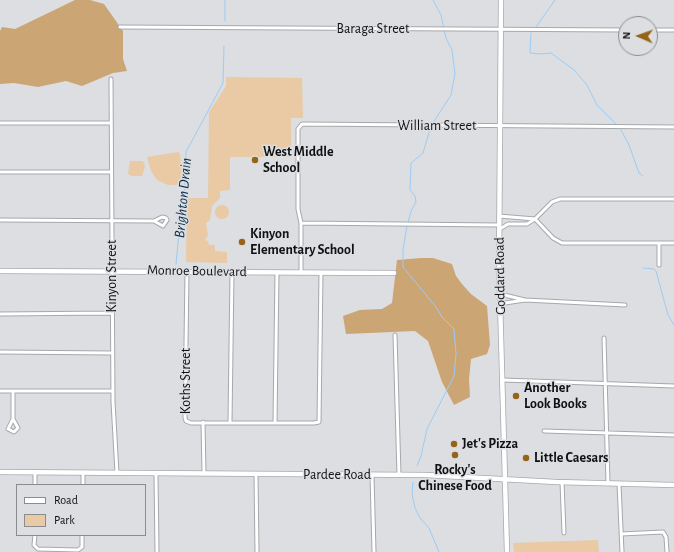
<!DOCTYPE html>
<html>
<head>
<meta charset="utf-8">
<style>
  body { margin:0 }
  #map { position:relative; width:674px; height:552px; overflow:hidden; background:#dcdee1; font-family:"Alegreya Sans",sans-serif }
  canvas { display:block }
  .legend { position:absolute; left:16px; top:484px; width:130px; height:52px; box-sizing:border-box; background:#dcdee1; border:1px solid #8a8c8e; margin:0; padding:5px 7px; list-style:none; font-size:12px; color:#101112 }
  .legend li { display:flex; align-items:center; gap:8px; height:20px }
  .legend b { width:20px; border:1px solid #8a8c8e }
  .north { position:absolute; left:618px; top:16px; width:40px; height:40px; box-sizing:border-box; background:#dcdee1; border:1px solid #8a8c8e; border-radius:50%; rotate:272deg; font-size:11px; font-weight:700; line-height:16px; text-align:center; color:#101112 }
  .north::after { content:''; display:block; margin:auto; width:14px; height:18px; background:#966417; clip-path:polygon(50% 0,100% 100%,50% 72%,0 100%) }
</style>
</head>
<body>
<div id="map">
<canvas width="674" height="552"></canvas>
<ul class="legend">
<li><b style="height:5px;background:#fff"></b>Road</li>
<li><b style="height:11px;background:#e9caa4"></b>Park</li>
</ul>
<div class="north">N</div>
</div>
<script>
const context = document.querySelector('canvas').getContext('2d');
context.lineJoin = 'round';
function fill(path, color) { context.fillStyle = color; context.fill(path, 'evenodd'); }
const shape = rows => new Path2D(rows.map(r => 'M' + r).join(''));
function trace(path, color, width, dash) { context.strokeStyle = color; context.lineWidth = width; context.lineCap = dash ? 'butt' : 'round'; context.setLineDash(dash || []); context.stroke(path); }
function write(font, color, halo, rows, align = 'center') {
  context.font = font + ' "Alegreya Sans",sans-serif'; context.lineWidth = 3; context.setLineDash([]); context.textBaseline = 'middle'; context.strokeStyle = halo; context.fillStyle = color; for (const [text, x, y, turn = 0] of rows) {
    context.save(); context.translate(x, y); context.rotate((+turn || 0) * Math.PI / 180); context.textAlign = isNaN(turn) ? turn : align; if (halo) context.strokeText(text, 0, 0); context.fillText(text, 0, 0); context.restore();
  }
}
const green = shape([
  [226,77,302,78,303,118,291,118,291,157,230,157,230,190,220,191,220,198,212,206,210,220,206,223,208,235,205,240,208,241,209,245,215,245,215,251,227,252,227,263,186,262,187,198,208,198,209,112,226,86],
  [178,152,180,154,183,185,168,185,157,180,151,171,147,157],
  [130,161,143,161,145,166,142,176,132,176,128,174],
  '215 212a7 7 0 1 1 14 0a7 7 0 1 1-14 0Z',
  [598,540,599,552,514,552,513,543]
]);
const forest = shape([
  [75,0,90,0,104,4,123,31,123,59,127,71,113,73,82,86,66,81,38,87,14,83,0,84,0,31,2,27,15,29],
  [421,258,433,258,452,264,456,276,462,284,471,294,487,306,490,345,487,354,471,359,469,379,470,397,454,405,442,382,428,341,415,331,346,334,343,316,360,310,382,309,392,303,397,260]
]);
const stream = shape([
  [225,21,225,0],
  [536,27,555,0],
  [531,33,530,53,540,54,551,53,574,70,587,85,597,105,616,124],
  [433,123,451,95,455,74,452,50,446,38,441,15,433,0],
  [621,130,629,145,639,173,643,176],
  [408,223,411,211,416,202,415,196,410,190,411,163,423,153,431,126],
  [407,226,403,250,403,267,436,307,442,317,454,329,456,354,454,376,427,429,421,456,417,466],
  [176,264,180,221,184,207,186,152,223,83,224,46],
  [643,268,654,269,656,271,668,315,674,325],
  [413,482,412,494,415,508,420,518,429,528,439,552]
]);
const street = shape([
  [120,27,626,30],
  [650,30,674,30],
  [111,79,113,402,117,473],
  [0,123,111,123],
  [0,172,111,172],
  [674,199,560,199,552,202,535,219,553,238,562,243,674,243],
  [499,216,535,219,527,224,508,224,500,229],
  [0,220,154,221,163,226,167,220,166,218,162,217,154,221],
  [301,223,499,225],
  [659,243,659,265],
  [187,271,185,418,186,421,191,423,314,423,319,422,321,273],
  [301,273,301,223,298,209,298,129,302,124,674,127],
  [500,294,525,300,505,303,500,306],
  [525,300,625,305],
  [0,314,112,313],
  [395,335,399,475],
  [604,338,608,483],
  [0,352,112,353],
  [503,380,674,386],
  [0,391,112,391],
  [13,392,13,419,8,429,14,432,18,428,13,419],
  [203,422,204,474],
  [230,422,232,272],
  [275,423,277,272],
  [544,431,674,435],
  [156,474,157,552],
  [256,475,257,552],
  [372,475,374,552],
  [562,482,564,533],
  [619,484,622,552],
  [35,485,35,473],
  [83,485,83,473],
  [621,534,663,532,666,537,667,552],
  [35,535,34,545,38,549,78,550,82,547,82,535]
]);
const secondary = shape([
  [501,0,499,264,507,552],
  [0,271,394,273],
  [0,472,426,475,556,482,674,485]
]);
const markers = [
  [255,160,4,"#966417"],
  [242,242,4,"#966417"],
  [516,396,4,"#966417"],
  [454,444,4,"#966417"],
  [455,455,4,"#966417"],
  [526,458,4,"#966417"]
];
const streetNames = [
  ["Baraga Street",373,29],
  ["William Street",437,126],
  ["Monroe Boulevard",197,271,1],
  ["Kinyon Street",112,276,-90],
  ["Goddard Road",500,276,-91],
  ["Koths Street",186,381,-90],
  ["Pardee Road",337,475]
];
const poiNames = [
  ["West Middle",263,152],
  ["School",263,168],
  ["Kinyon",250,234],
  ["Elementary School",250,250],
  ["Another",524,388],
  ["Look Books",524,404],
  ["Jet's Pizza",462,444],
  ["Little Caesars",534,458],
  ["Rocky's",455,470,"center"],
  ["Chinese Food",455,486,"center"]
];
const waterNames = [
  ["Brighton Drain",183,198,-85]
];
fill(green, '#e9caa4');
fill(forest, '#cca575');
trace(stream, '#9bcbf6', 1);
trace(street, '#a6a9ab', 5);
trace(secondary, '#a6a9ab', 6);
trace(street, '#fff', 3);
trace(secondary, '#fff', 4.5);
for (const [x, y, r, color] of markers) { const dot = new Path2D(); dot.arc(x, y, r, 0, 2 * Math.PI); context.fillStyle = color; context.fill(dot); trace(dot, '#dcdee1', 1.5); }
write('14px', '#101112', '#dcdee1', streetNames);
write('bold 14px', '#101112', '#dcdee1', poiNames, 'left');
write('italic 15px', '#092e4a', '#dcdee1', waterNames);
</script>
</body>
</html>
